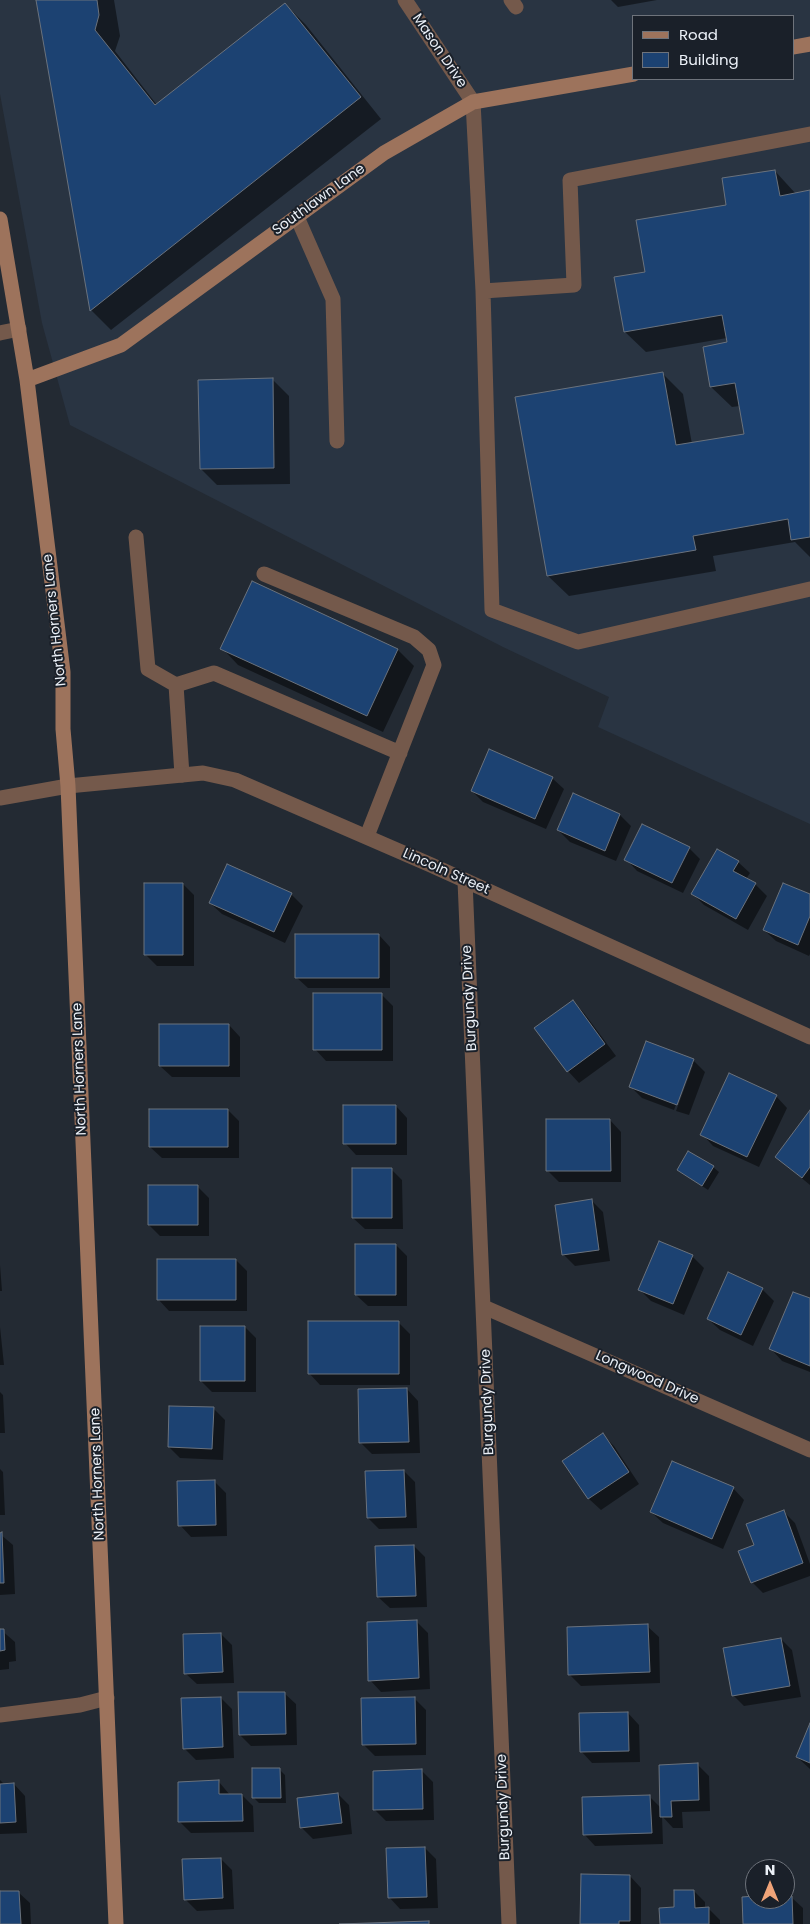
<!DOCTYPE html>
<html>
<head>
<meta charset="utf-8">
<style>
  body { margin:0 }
  #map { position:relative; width:810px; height:1924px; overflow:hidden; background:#232a33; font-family:Poppins,sans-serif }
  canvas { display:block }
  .legend { position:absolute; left:632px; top:15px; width:162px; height:65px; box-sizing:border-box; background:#1a2029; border:1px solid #6e737b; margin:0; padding:6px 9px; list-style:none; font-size:15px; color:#ebf0f7 }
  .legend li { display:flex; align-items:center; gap:10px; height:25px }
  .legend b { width:25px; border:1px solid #6e737b }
  .north { position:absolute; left:745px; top:1859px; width:50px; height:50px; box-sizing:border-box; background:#1a2029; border:1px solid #6e737b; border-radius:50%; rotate:0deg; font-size:14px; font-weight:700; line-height:20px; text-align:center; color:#ebf0f7 }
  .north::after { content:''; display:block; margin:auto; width:18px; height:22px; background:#efa378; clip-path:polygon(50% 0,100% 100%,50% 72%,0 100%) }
</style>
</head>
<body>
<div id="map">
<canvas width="810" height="1924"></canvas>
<ul class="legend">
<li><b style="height:6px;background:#9d735c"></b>Road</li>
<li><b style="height:14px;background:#1c4272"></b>Building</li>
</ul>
<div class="north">N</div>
</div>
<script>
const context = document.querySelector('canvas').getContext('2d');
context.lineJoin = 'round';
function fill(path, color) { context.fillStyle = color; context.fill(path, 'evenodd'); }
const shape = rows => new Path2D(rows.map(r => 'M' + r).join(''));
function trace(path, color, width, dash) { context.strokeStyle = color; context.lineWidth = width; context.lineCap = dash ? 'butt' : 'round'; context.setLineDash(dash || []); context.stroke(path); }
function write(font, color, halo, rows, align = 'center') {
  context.font = font + ' Poppins,sans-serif'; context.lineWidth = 4; context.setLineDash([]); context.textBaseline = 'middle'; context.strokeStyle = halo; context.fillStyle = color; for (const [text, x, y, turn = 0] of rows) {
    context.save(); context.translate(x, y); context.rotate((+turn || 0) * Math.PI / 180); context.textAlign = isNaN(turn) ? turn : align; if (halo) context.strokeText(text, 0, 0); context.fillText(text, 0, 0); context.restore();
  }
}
const built = shape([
  [0,0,810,0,810,824,598,727,609,697,503,647,70,425,42,323,0,94],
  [634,16,794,16,794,79,634,79]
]);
const shadow = shape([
  [37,0,114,0,120,36,115,51,157,105,285,4,306,25,381,119,111,330,91,310],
  [611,0,657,0,618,7],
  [775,171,796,194,810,192,810,557,795,542,713,556,716,571,569,596,548,576,662,373,683,394,692,444,745,435,740,406,732,407,711,387,728,343,727,338,646,352,625,332,646,273],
  [273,380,289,396,290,484,217,485,201,469],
  [222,648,398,650,414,666,383,732,238,665],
  [552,778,564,789,546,829,483,802,472,791],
  [573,795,620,815,631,826,616,861,570,842,558,830],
  [689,848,700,859,683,893,637,871,626,859],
  [738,862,750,873,746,879,755,884,767,896,748,930,704,905,693,894],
  [183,884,194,895,194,966,157,966,145,954],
  [291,894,303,906,285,943,222,914,210,903],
  [810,896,810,954,809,956,776,941,764,930],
  [379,935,390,947,390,988,308,988,296,977],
  [382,995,393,1006,393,1061,326,1061,315,1049],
  [573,1001,584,1013,616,1056,579,1083,568,1071],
  [229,1025,240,1037,240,1077,172,1077,160,1066],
  [693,1060,705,1072,689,1115,676,1111,693,1065,690,1065,674,1110,642,1098,631,1087],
  [776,1096,787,1108,759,1167,713,1146,702,1134],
  [396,1106,407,1118,407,1155,356,1155,345,1143],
  [228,1110,239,1121,239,1158,162,1158,150,1147],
  [810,1112,810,1185,776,1157],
  [610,1120,621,1132,621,1182,559,1182,547,1170],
  [713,1167,719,1172,708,1190,678,1170],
  [391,1169,402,1180,403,1229,365,1229,353,1218],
  [198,1187,209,1198,209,1236,160,1236,149,1225],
  [591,1200,603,1212,610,1261,575,1266,563,1254],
  [396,1245,407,1256,407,1306,368,1306,356,1295],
  [692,1256,704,1268,684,1315,651,1301,640,1290],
  [236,1260,247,1271,247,1311,169,1311,158,1299],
  [0,1265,2,1291,0,1291],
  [762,1289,774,1301,753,1346,720,1330,708,1319],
  [810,1300,810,1372,782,1361,771,1349],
  [398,1322,410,1334,410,1385,320,1385,309,1373],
  [0,1327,4,1365,0,1365],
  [245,1327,256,1338,256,1392,212,1392,201,1381],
  [407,1389,418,1401,420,1453,372,1454,361,1443],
  [0,1392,3,1395,5,1433,0,1433],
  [214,1409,225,1420,223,1460,180,1458,169,1447],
  [603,1435,614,1446,639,1484,601,1510,589,1499,564,1461],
  [0,1469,3,1472,5,1515,0,1515],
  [404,1471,415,1482,417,1528,379,1529,368,1518],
  [214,1481,226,1493,227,1536,191,1537,180,1525],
  [733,1488,744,1500,723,1549,663,1523,651,1512],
  [783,1511,795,1523,810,1564,810,1576,763,1593,752,1582,756,1546],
  [0,1534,13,1545,15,1594,0,1595],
  [414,1546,425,1557,427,1607,390,1608,378,1597],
  [416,1621,428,1633,430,1689,381,1692,370,1680],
  [647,1626,659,1637,660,1683,581,1686,570,1675],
  [0,1629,15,1642,16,1661,9,1662,9,1669,0,1670],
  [221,1634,232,1645,234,1683,197,1684,185,1673],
  [781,1639,792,1650,801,1697,744,1706,733,1695],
  [284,1693,296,1704,297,1745,251,1746,240,1735],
  [221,1698,232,1709,234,1758,196,1760,184,1748],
  [414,1698,426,1710,426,1755,375,1756,364,1745],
  [628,1713,639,1725,640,1762,592,1763,581,1751],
  [810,1726,810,1769,797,1757],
  [698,1765,709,1776,710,1811,682,1812,683,1828,673,1828,662,1816,663,1844,595,1846,584,1834,650,1797,661,1808],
  [279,1769,285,1775,286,1803,259,1803,254,1798],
  [421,1770,433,1782,434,1820,386,1821,375,1810],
  [0,1780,5,1785,14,1784,25,1796,27,1833,0,1834],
  [219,1782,230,1795,242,1795,253,1806,254,1832,191,1833,180,1822],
  [338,1794,349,1805,352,1834,313,1839,301,1827],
  [425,1848,436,1859,438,1908,400,1909,389,1897],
  [221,1859,232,1870,234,1909,197,1911,185,1899],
  [630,1876,641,1888,641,1924,581,1924],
  [694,1891,705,1902,705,1909,708,1908,720,1920,720,1924,661,1924],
  [18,1892,30,1903,31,1924,0,1924,0,1893],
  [785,1897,791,1897,803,1908,803,1924,745,1924,755,1898,785,1899]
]);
const building = shape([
  [36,0,97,0,99,15,95,30,155,105,285,3,361,97,90,311,36,0],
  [775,170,780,196,810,190,810,537,791,540,788,519,693,536,696,550,547,576,515,397,663,372,676,445,744,434,735,383,710,387,703,347,727,342,722,315,624,332,614,277,645,272,636,220,726,205,722,178,775,170],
  [273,378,274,468,200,469,198,380,273,378],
  [252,581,398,649,367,716,220,649,252,581],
  [489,749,553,777,535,819,471,791,489,749],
  [573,793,620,814,605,851,557,830,573,793],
  [642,824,690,847,672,883,624,860,642,824],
  [717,849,739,861,733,871,756,883,736,919,691,894,717,849],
  [227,864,292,893,274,932,209,903,227,864],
  [144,883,183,883,183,955,144,955,144,883],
  [783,883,810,894,810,916,798,945,763,930,783,883],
  [295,934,379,934,379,978,295,978,295,934],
  [313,993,382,993,382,1050,313,1050,313,993],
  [573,1000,605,1044,567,1072,534,1028,573,1000],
  [159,1024,229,1024,229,1066,159,1066,159,1024],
  [646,1041,694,1059,677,1105,629,1087,646,1041],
  [729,1073,777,1095,747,1157,700,1135,729,1073],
  [343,1105,396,1105,396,1144,343,1144,343,1105],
  [149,1109,228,1109,228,1147,149,1147,149,1109],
  [810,1110,810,1167,802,1178,775,1157,810,1110],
  [546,1119,610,1119,611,1171,546,1171,546,1119],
  [688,1151,714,1166,702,1186,677,1170,688,1151],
  [352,1168,392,1168,392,1218,352,1218,352,1168],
  [148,1185,198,1185,198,1225,148,1225,148,1185],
  [592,1199,599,1250,562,1255,555,1205,592,1199],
  [659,1241,693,1255,673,1304,638,1290,659,1241],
  [355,1244,396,1244,396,1295,355,1295,355,1244],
  [157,1259,236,1259,236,1300,157,1300,157,1259],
  [728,1272,763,1288,741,1335,707,1319,728,1272],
  [793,1292,810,1298,810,1366,769,1349,793,1292],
  [308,1321,399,1321,399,1374,308,1374,308,1321],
  [200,1326,245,1326,245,1381,200,1381,200,1326],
  [407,1388,409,1442,359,1443,358,1389,407,1388],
  [169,1406,214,1407,212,1449,168,1447,169,1406],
  [603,1433,629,1472,588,1499,562,1461,603,1433],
  [672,1461,734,1487,712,1539,650,1512,672,1461],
  [404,1470,406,1517,367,1518,365,1471,404,1470],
  [215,1480,216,1525,178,1526,177,1481,215,1480],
  [784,1510,803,1563,751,1583,738,1551,754,1545,746,1524,784,1510],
  [2,1532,4,1583,0,1583,0,1533,2,1532],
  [414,1545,416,1596,377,1597,375,1546,414,1545],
  [417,1620,419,1678,368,1681,367,1622,417,1620],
  [648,1624,650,1672,568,1675,567,1627,648,1624],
  [0,1629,4,1629,5,1650,0,1651,0,1629],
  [221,1633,223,1672,184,1674,183,1634,221,1633],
  [781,1638,790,1686,732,1696,723,1648,781,1638],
  [238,1692,285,1692,286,1734,239,1735,238,1692],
  [221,1697,223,1747,183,1749,181,1698,221,1697],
  [415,1697,416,1744,362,1745,361,1698,415,1697],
  [628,1712,629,1751,580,1752,579,1713,628,1712],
  [810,1723,810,1763,796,1757,810,1723],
  [698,1763,699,1800,671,1801,672,1817,660,1817,659,1765,698,1763],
  [252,1768,280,1768,281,1798,252,1798,252,1768],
  [422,1769,423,1809,373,1810,373,1771,422,1769],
  [219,1780,219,1794,242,1794,243,1821,178,1822,178,1782,219,1780],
  [14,1783,16,1822,0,1823,0,1784,14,1783],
  [338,1793,342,1823,300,1828,297,1798,338,1793],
  [650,1795,652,1833,583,1835,582,1797,650,1795],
  [425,1847,427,1897,388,1898,386,1848,425,1847],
  [221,1858,223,1898,184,1900,182,1859,221,1858],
  [581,1874,630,1875,630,1921,619,1921,619,1924,580,1924,581,1874],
  [674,1890,694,1890,695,1908,709,1907,709,1924,660,1924,659,1908,674,1907,674,1890],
  [0,1891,19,1891,21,1924,0,1924,0,1891],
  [755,1896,755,1899,785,1899,785,1896,792,1896,793,1924,743,1924,742,1897,755,1896],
  [429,1921,429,1924,339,1924,429,1921]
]);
const lane = shape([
  [511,0,516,7],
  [473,102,483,291,492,610,578,642,810,589],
  [297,217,333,299,337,441],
  [483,291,574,285,570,180,810,134],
  [0,333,19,329],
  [136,537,148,669,176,685,182,775],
  [264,574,414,637,429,650,434,665,367,836],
  [176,685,214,673,400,753]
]);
const street = shape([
  [405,0,473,102],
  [0,798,68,786,203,773,235,780,431,865,810,1037],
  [465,881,509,1924],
  [484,1307,810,1450],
  [0,1715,80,1705,107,1698]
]);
const secondary = shape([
  [794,47,810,44],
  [0,219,27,380,63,672,63,729,68,786,116,1924],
  [27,380,121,345,384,153,473,102,634,74]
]);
const streetNames = [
  ["Mason Drive",439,51,56],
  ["Southlawn Lane",319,200,-36],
  ["North Horners Lane",55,620,-96],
  ["Lincoln Street",446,872,24],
  ["Burgundy Drive",470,998,-93],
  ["North Horners Lane",80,1069,-92],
  ["Longwood Drive",647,1378,24],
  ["Burgundy Drive",488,1402,-92],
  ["North Horners Lane",98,1474,-92],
  ["Burgundy Drive",504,1807,-92]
];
fill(built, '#293442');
fill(shadow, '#0007');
fill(building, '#1c4272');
trace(building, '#6a727d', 1);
trace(lane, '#74594b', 15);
trace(street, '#74594b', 15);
trace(secondary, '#9d735c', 15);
write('14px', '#ebf0f7', '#1a2029', streetNames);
</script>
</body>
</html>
